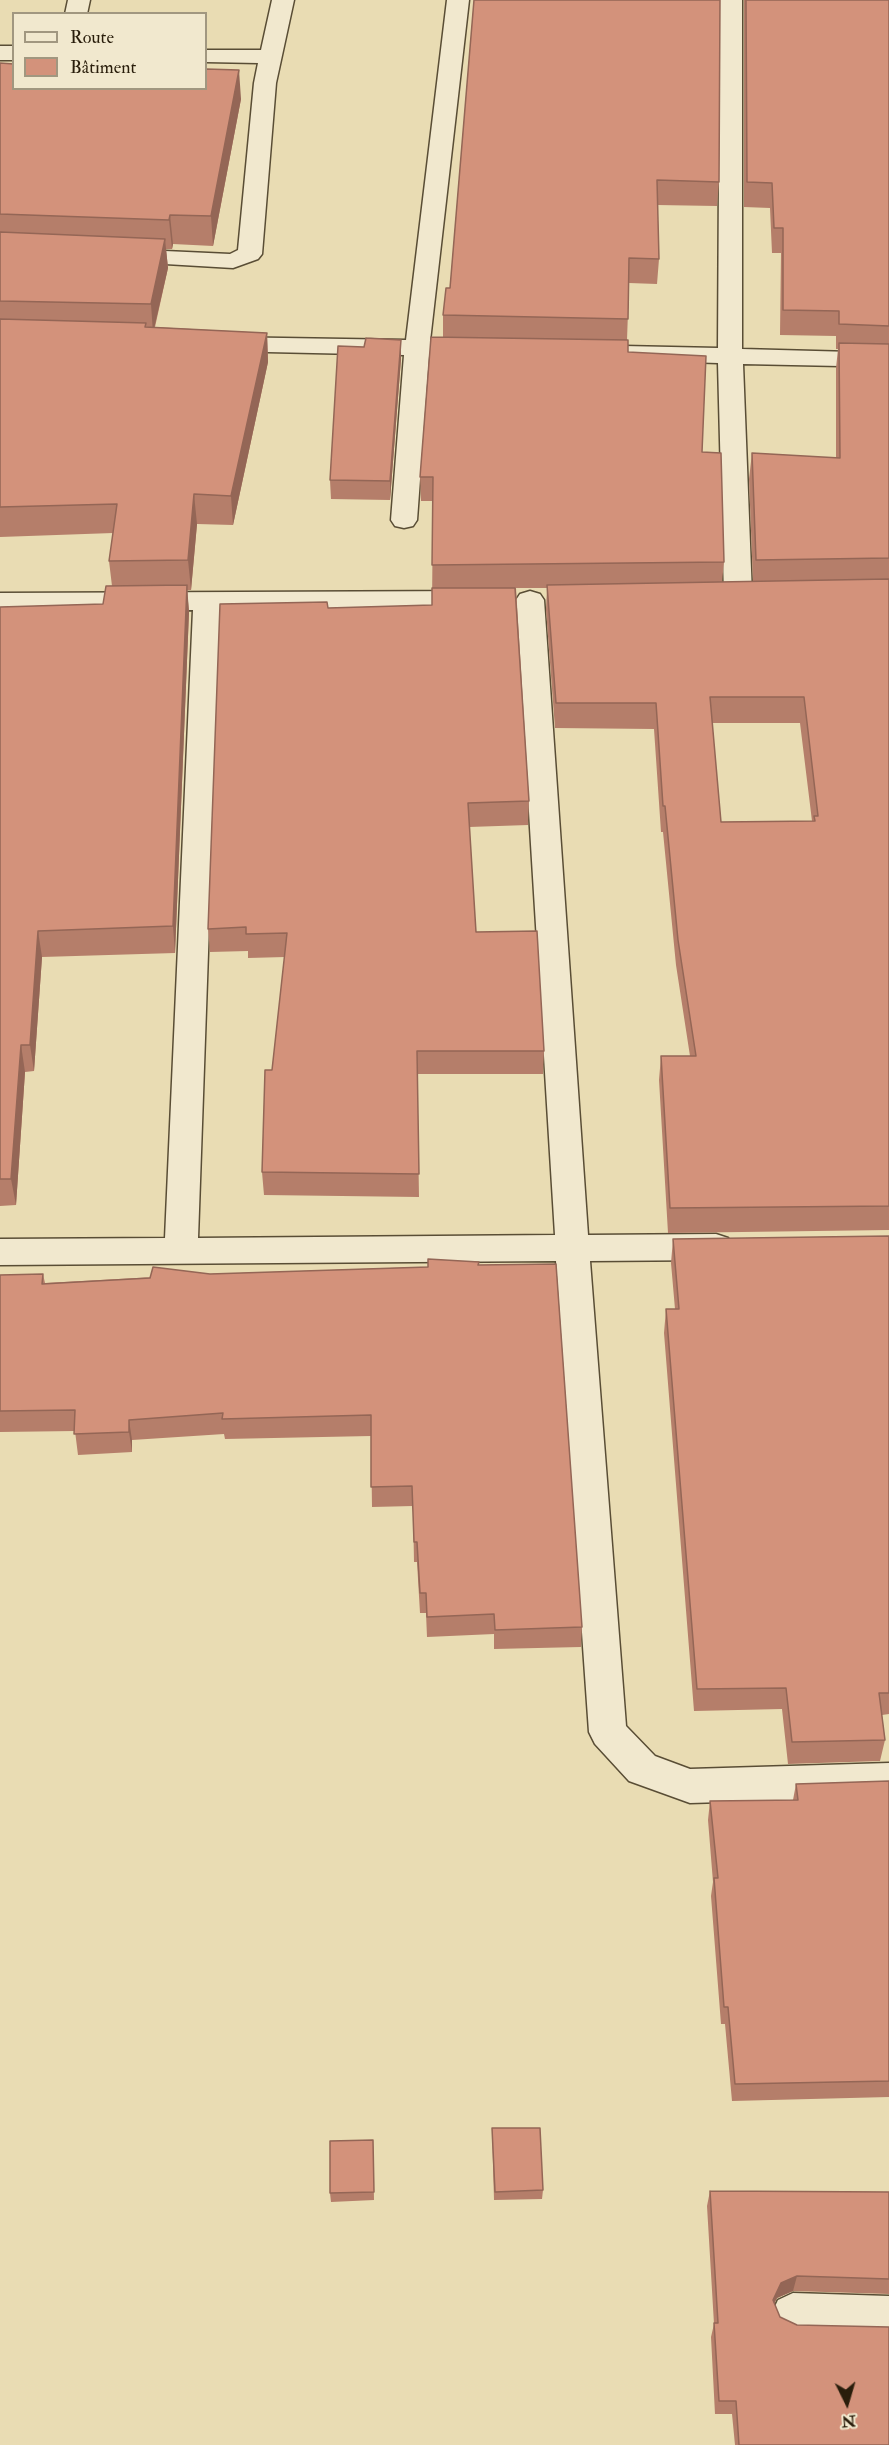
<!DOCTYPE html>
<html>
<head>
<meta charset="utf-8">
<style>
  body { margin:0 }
  #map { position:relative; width:889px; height:2445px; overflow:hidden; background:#e9dcb3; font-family:"IM FELL Double Pica",serif }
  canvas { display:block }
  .legend { position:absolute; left:12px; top:12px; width:195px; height:78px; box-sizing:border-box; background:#f1e8ce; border:2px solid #a19780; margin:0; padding:8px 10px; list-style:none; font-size:18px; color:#291d0b }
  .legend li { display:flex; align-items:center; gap:12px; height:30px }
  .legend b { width:30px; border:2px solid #a19780 }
  .north { position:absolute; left:817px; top:2373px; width:60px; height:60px; -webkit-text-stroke:4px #f1e8ce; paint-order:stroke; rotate:175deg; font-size:16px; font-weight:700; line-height:24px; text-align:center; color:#291d0b }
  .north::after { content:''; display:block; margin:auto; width:21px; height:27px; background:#291d0b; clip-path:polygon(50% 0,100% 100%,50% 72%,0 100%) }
</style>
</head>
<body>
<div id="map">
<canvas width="889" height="2445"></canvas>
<ul class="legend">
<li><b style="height:8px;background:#f1e8ce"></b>Route</li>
<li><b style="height:16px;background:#d3927b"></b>Bâtiment</li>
</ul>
<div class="north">N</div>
</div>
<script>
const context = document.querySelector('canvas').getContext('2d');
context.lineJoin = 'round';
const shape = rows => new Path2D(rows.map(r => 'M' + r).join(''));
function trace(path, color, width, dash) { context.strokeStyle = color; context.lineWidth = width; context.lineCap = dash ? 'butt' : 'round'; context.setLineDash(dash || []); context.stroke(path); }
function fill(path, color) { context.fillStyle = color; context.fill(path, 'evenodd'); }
const minor = shape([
  [68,0,90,0,87,14,65,14,68,0],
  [272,0,294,0,276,83,262,254,258,259,233,268,114,261,110,256,114,251,122,249,230,254,238,250,254,83,258,63,206,62,206,50,261,50,272,0],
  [447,0,469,0,430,341,473,342,482,344,485,349,482,354,473,356,429,356,417,520,413,526,404,528,395,526,391,520,404,355,222,351,213,349,210,344,213,339,222,337,406,340,447,0],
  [720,0,742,0,742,349,889,353,889,367,743,364,752,595,748,601,738,604,728,601,724,595,718,363,624,360,615,358,612,353,615,348,624,346,718,348,720,0],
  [0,46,14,46,14,60,0,60,0,46],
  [475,591,485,594,489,600,485,606,475,609,220,610,198,1238,555,1235,516,600,520,594,530,591,540,594,544,600,588,1235,716,1234,728,1238,733,1247,728,1256,716,1260,590,1261,626,1726,655,1756,690,1769,889,1763,889,1797,690,1803,629,1781,595,1744,589,1732,556,1261,0,1265,0,1239,165,1238,193,610,0,611,0,593,475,591],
  [793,2293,889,2296,889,2340,793,2337,778,2330,771,2315,778,2300,793,2293]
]);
const wall = shape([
  [474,0,719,182,717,206,657,205,659,259,657,284,629,283,627,340,628,352,702,452,724,562,722,582,753,582,749,479,752,453,836,458,836,368,838,349,836,349,836,336,780,335,781,253,772,253,770,208,744,207,744,0,889,0,889,1230,668,1233,659,1080,661,1056,690,1056,676,965,663,832,661,832,654,729,555,728,546,610,547,588,516,588,529,801,528,825,469,827,476,932,544,1051,543,1074,417,1074,419,1197,264,1195,262,1172,272,1070,285,957,248,958,248,951,210,952,208,929,328,608,432,605,433,501,421,501,420,477,443,337,443,315,450,288],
  [712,723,800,723,812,821,721,822],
  [0,63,241,99,213,246,173,244,172,249,166,249,168,268,155,327,267,333,268,362,233,525,197,524,191,590,187,590,189,612,175,953,42,957,34,1071,25,1072,16,1205,0,1206,0,607,103,604,112,586,109,561,113,533,0,537],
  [364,347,401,359,390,500,331,499,330,480],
  [889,1236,889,1714,882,1715,885,1740,880,1761,788,1764,782,1709,694,1711,664,1333,666,1309,675,1309,671,1263,673,1239],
  [479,1265,582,1627,581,1647,494,1649,494,1634,427,1637,426,1613,420,1613,417,1562,414,1562,413,1506,372,1507,371,1436,225,1439,224,1434,132,1440,132,1452,78,1455,75,1431,0,1432,0,1275,43,1274,45,1283,210,1274],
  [889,1781,889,2097,732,2101,725,2024,721,2024,711,1896,713,1882,708,1820,710,1801,793,1800,796,1784],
  [492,2128,543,2190,542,2199,494,2200],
  [373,2140,374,2200,331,2202,330,2193],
  [710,2191,889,2192,889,2294,793,2291,777,2298,774,2303,780,2317,889,2445,735,2445,732,2414,715,2414,711,2337,714,2324,707,2206]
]);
const shadedWall = shape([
  [239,70,241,99,213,246,211,216],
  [170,215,173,244,172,249,169,220],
  [165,239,168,268,153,333,151,304],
  [267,333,268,362,233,525,231,496],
  [401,340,401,359,390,500,390,481],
  [194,494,197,524,191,590,188,560],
  [187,585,189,612,175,953,173,926],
  [38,931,42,957,34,1071,30,1045],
  [21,1045,25,1072,16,1205,11,1179],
  [129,1420,132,1440,132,1452,129,1432],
  [797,2276,793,2291,777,2298,769,2314,773,2300,781,2283]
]);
const building = shape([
  [474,0,720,0,719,182,657,180,659,259,629,258,628,319,443,315,446,288,450,288,474,0],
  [746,0,889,0,889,326,839,324,839,311,783,310,783,228,774,228,772,183,747,182,746,0],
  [0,63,14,64,14,88,206,88,206,69,239,70,211,216,170,215,169,220,0,214,0,63],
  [0,232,165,239,151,304,0,301,0,232],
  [0,319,146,323,145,327,267,333,231,496,194,494,188,560,109,561,117,504,0,507,0,319],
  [431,337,628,340,628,352,706,356,702,452,721,453,724,562,432,565,433,477,420,477,431,337],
  [366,338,401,340,390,481,330,480,338,346,364,347,366,338],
  [839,343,889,344,889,558,756,560,752,453,840,458,839,343],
  [889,579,889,1206,670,1208,661,1056,696,1056,678,940,665,806,663,806,656,703,556,703,547,585,889,579],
  [710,697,804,697,818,816,814,816,815,821,721,822,710,697],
  [187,585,173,926,38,931,30,1045,21,1045,11,1179,0,1179,0,607,103,604,106,586,187,585],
  [432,588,515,588,529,801,468,803,476,932,537,931,544,1051,417,1051,419,1174,262,1172,265,1070,272,1070,287,933,246,934,246,927,208,929,220,604,327,602,328,608,432,605,432,588],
  [889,1236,889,1693,879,1693,885,1740,792,1742,786,1688,697,1689,666,1309,679,1309,673,1239,889,1236],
  [428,1259,479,1262,478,1265,556,1264,582,1627,495,1630,494,1614,427,1617,426,1593,420,1593,417,1542,414,1542,412,1486,371,1487,371,1415,222,1419,223,1413,129,1420,129,1432,74,1434,75,1410,0,1411,0,1275,43,1274,42,1284,150,1278,153,1267,210,1274,428,1267,428,1259],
  [889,1781,889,2081,735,2084,728,2007,724,2007,714,1878,718,1878,710,1801,798,1800,796,1784,889,1781],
  [492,2128,540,2128,543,2190,495,2192,492,2128],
  [373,2140,374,2192,330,2193,330,2141,373,2140],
  [710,2191,889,2192,889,2279,797,2276,781,2283,773,2300,780,2317,797,2325,889,2327,889,2445,739,2445,736,2401,719,2401,714,2323,718,2323,710,2191]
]);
trace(minor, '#594d35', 3);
fill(minor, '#f1e8ce');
fill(wall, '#b57e6a');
fill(shadedWall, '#946656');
fill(building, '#d3927b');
trace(building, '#946656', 1.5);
</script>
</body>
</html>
